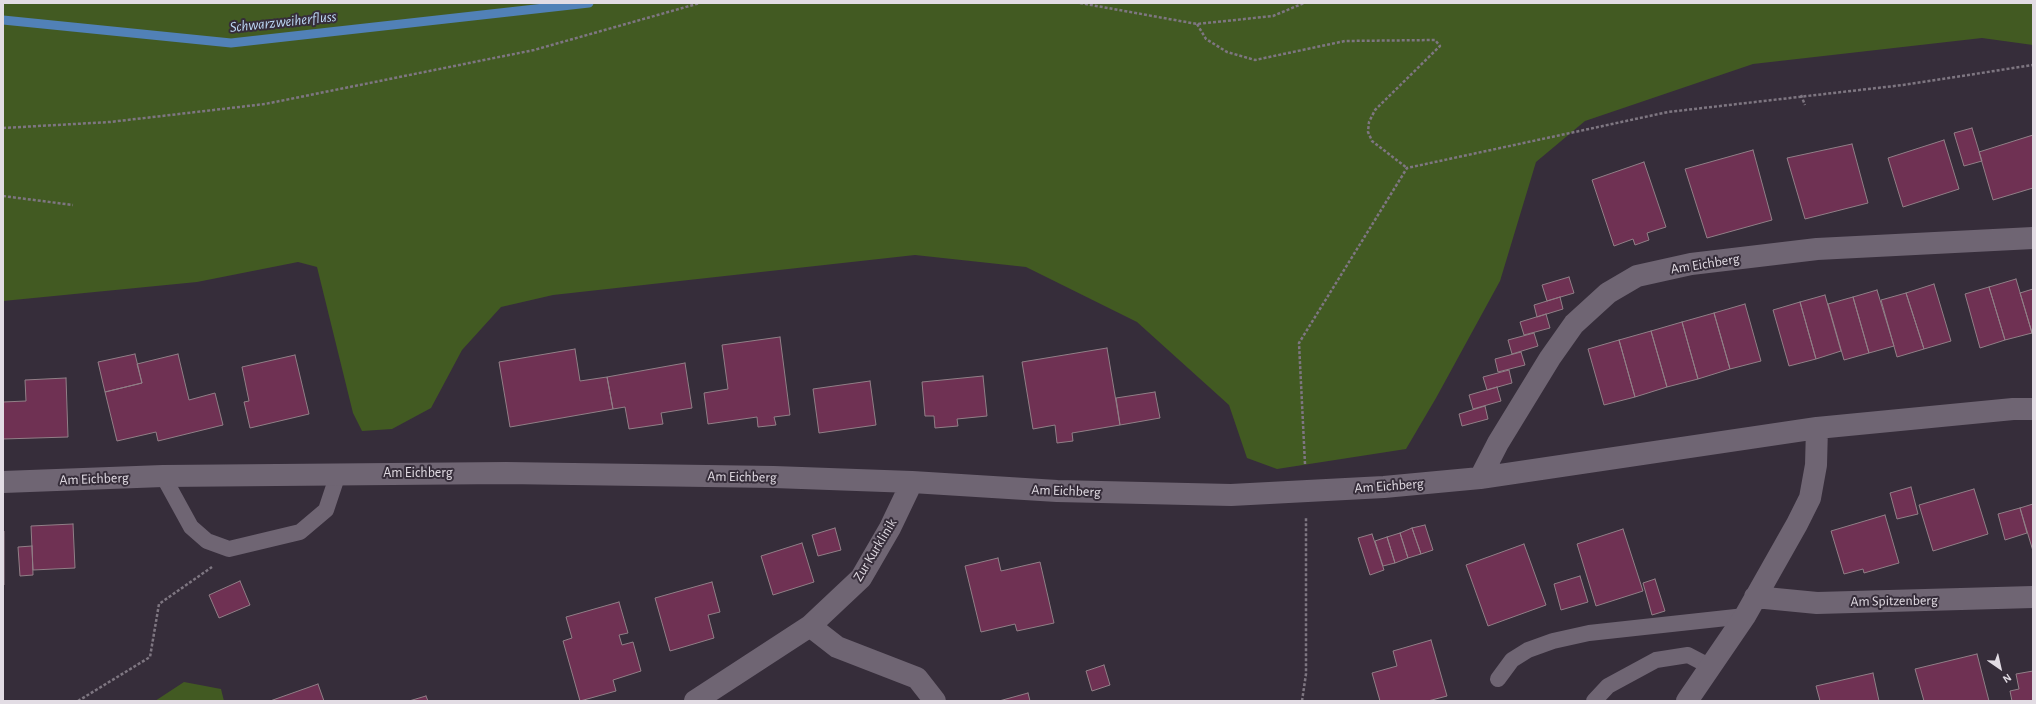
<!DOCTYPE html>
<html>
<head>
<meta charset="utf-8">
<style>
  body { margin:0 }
  #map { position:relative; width:2036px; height:704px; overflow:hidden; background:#362d3a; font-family:"Alegreya Sans",sans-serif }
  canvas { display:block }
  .frame { position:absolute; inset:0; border:4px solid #e2dce4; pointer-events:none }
  .north { position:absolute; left:1980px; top:648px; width:40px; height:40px; -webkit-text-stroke:3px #362d3a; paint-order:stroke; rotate:146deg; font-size:11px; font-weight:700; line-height:16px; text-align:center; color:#e2dce4 }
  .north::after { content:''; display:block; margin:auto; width:14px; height:18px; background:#e2dce4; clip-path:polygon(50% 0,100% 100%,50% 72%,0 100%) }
</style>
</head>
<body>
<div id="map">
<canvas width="2036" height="704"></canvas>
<div class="frame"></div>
<div class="north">N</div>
</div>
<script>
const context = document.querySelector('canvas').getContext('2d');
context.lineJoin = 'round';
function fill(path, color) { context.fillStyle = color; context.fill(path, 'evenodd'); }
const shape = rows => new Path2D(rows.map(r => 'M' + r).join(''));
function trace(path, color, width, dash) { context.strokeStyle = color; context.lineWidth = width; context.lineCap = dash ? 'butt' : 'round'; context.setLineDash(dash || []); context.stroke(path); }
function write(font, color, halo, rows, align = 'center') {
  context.font = font + ' "Alegreya Sans",sans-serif'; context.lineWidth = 4; context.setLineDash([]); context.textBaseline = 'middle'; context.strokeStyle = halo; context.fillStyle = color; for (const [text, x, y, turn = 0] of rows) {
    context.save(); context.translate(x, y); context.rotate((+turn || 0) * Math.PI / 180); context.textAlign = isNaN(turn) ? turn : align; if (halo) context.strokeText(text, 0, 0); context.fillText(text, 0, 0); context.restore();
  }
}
const green = shape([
  [3,3,2033,3,2033,45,1982,38,1753,64,1585,121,1536,162,1500,281,1436,398,1406,449,1277,469,1247,458,1229,405,1137,322,1026,267,915,255,553,295,501,307,462,350,431,408,392,429,362,431,353,413,317,267,298,262,197,282,3,301],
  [184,682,221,689,224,701,155,701]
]);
const stream = shape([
  [3,20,231,43,589,3]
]);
const building = shape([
  [1972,128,1982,161,1964,166,1954,133,1972,128],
  [2033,135,2033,188,1993,200,1979,152,2033,135],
  [1944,140,1959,189,1903,207,1888,158,1944,140],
  [1852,144,1868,203,1805,219,1787,158,1852,144],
  [1753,150,1772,220,1707,238,1685,169,1753,150],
  [1644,162,1666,227,1647,233,1649,240,1635,245,1633,239,1614,246,1592,180,1644,162],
  [1569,277,1574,293,1547,301,1542,285,1569,277],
  [2016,279,2032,333,2005,340,1989,287,2016,279],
  [1934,284,1951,341,1924,349,1906,293,1934,284],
  [1989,287,2005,340,1980,348,1965,294,1989,287],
  [2033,289,2033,336,2020,293,2033,289],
  [1877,290,1894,346,1869,353,1853,297,1877,290],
  [1906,293,1924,349,1897,357,1881,300,1906,293],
  [1825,295,1841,351,1816,359,1800,302,1825,295],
  [1560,297,1563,309,1537,317,1534,305,1560,297],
  [1853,297,1869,353,1844,360,1828,304,1853,297],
  [1800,302,1816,359,1789,366,1773,310,1800,302],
  [1745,304,1761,361,1730,369,1714,313,1745,304],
  [1714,313,1730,369,1698,379,1682,322,1714,313],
  [1546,314,1550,328,1524,335,1520,322,1546,314],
  [1682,322,1698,379,1667,387,1651,331,1682,322],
  [1651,331,1667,387,1635,397,1619,340,1651,331],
  [1534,333,1538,346,1512,354,1508,340,1534,333],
  [780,337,790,415,774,417,776,425,758,427,757,417,708,424,704,393,728,389,722,345,780,337],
  [1619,340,1635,397,1604,405,1588,349,1619,340],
  [1107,348,1120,425,1072,433,1073,441,1057,443,1055,425,1033,429,1022,362,1107,348],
  [575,349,580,381,607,377,613,409,510,427,499,362,575,349],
  [1521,352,1525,365,1498,372,1495,359,1521,352],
  [135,354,142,383,105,392,98,362,135,354],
  [178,354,189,400,215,393,223,425,158,441,156,432,117,441,105,392,142,383,137,364,178,354],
  [295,355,309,414,250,428,244,402,249,401,242,367,295,355],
  [685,363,692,408,661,413,663,424,629,429,625,407,613,409,607,377,685,363],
  [1509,370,1512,383,1487,390,1483,377,1509,370],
  [983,376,987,416,957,419,958,426,935,428,934,416,925,416,922,382,983,376],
  [66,378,68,437,3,439,3,402,26,401,25,380,66,378],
  [870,381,876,425,819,433,813,389,870,381],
  [1497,387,1501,401,1473,409,1469,395,1497,387],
  [1155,392,1160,418,1120,425,1116,398,1155,392],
  [1485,406,1488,419,1462,426,1459,414,1485,406],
  [1911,487,1918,514,1897,519,1890,493,1911,487],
  [1974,489,1988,534,1933,551,1919,505,1974,489],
  [2033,504,2033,551,2020,508,2033,504],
  [2020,508,2027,533,2005,540,1998,514,2020,508],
  [1885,515,1899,563,1864,573,1863,569,1844,574,1831,531,1885,515],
  [73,524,75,568,33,570,31,526,73,524],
  [1425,525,1433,550,1421,554,1412,528,1425,525],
  [835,528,841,550,818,556,812,535,835,528],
  [1412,528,1421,554,1408,558,1400,533,1412,528],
  [1623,529,1643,591,1596,606,1577,544,1623,529],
  [3,531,4,531,4,585,3,585,3,531],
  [1400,533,1408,558,1395,563,1387,537,1400,533],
  [1372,534,1384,570,1370,575,1358,538,1372,534],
  [1387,537,1395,563,1383,566,1375,541,1387,537],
  [802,543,814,582,773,595,761,556,802,543],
  [1524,544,1546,605,1488,626,1466,565,1524,544],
  [32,546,33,575,20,576,18,547,32,546],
  [998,558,1001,571,1040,562,1054,623,1017,631,1015,624,981,632,965,566,998,558],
  [1580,576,1588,602,1561,610,1554,584,1580,576],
  [1655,579,1665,611,1652,615,1643,583,1655,579],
  [240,581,250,605,219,618,209,595,240,581],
  [712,582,720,612,708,615,714,638,670,651,655,598,712,582],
  [619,602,628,633,619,635,622,645,633,642,641,671,613,680,616,691,580,701,563,641,572,638,566,617,619,602],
  [1431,640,1447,696,1428,701,1380,701,1372,673,1397,666,1393,651,1431,640],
  [1977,654,1989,701,1924,701,1915,669,1977,654],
  [1104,665,1110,685,1092,691,1086,671,1104,665],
  [2033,671,2033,701,2012,701,2010,691,2019,689,2016,674,2033,671],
  [1873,673,1879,701,1820,701,1816,686,1873,673],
  [318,684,324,701,270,701,318,684],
  [1028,693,1030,701,999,701,1028,693],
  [426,696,428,701,409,701,426,696]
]);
const path = shape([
  [1080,3,1197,24,1273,16,1304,3],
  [1197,24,1206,39,1227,52,1255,60,1345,41,1435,40,1440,46,1375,110,1369,122,1368,132,1372,141,1407,168],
  [1801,95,1805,105],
  [3,128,110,122,265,104,534,50,700,3],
  [3,196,73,205],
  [1305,464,1299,343,1407,168,1668,112,1903,85,2033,65],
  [78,701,150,657,159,604,212,567],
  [1302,701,1306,674,1306,517]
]);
const service = shape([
  [163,476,191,527,207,541,229,549,300,532,326,510,338,474],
  [1498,679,1512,660,1528,650,1553,641,1589,633,1745,616],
  [1594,701,1608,686,1656,660,1688,655,1711,667]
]);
const minor = shape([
  [1480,478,1498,443,1550,358,1574,324,1608,293,1637,276,1691,264,1817,249,2033,238],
  [3,482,163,476,506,473,774,477,912,482,1057,491,1231,495,1384,487,1480,478,1817,428,2013,409,2033,409],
  [1755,597,1817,603,2033,597],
  [810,626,837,647,917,678,935,701],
  [695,701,810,626,861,578,890,528,912,482],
  [1687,701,1745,616,1797,524,1810,498,1816,465,1817,428]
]);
const streetNames = [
  ["Am Eichberg",1705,264,-9],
  ["Am Eichberg",418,473],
  ["Am Eichberg",742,477,1],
  ["Am Eichberg",94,479,-2],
  ["Am Eichberg",1389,486,-4],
  ["Am Eichberg",1066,491,2],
  ["Zur Kurklinik",875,550,-59],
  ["Am Spitzenberg",1894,601,-1]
];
const waterNames = [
  ["Schwarzweiherfluss",283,22,-6]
];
fill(green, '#425a22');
trace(stream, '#5181b7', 9);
fill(building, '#6f3153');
trace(building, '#917f87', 1);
trace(path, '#7e7681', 2.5, [3, 2]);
trace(service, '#6f6573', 16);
trace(minor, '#6f6573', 22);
write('14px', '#e2dce4', '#362d3a', streetNames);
write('italic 15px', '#bed9f7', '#362d3a', waterNames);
</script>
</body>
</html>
